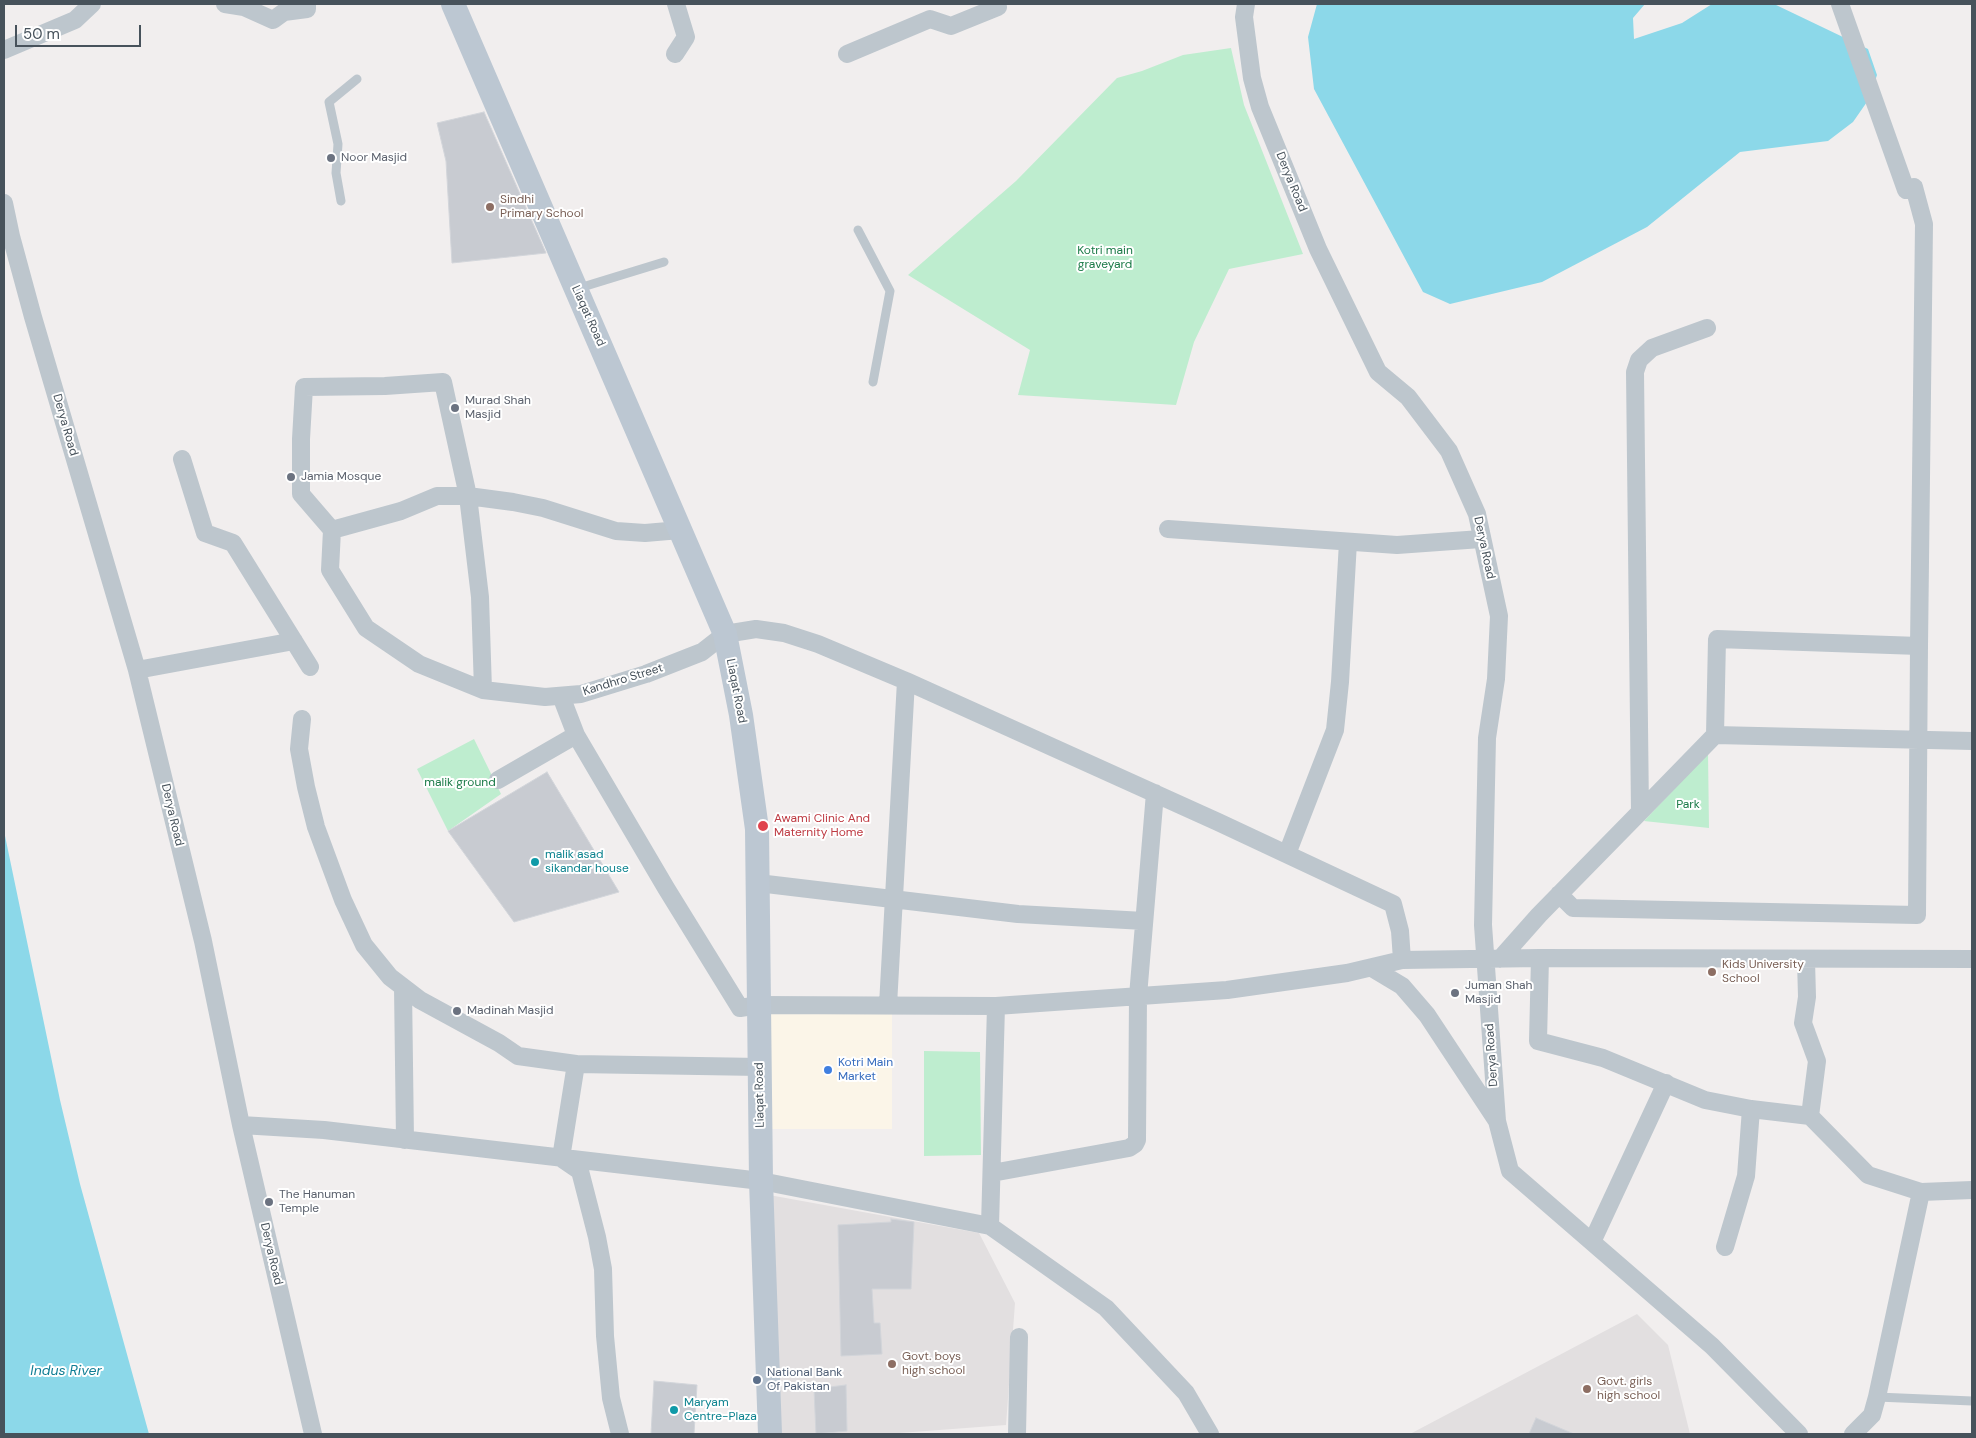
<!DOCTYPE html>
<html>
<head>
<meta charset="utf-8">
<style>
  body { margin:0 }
  #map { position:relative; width:1976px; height:1438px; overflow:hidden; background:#f1eeee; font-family:"DM Sans",sans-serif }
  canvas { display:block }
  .frame { position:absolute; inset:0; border:5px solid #47525b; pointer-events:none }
  .scale { position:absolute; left:15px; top:25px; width:126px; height:22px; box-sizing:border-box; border:2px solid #47525b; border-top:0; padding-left:6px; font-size:15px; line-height:18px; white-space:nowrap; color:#47525b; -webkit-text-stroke:4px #fff; paint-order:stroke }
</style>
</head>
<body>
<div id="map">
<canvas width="1976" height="1438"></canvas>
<div class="frame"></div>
<div class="scale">50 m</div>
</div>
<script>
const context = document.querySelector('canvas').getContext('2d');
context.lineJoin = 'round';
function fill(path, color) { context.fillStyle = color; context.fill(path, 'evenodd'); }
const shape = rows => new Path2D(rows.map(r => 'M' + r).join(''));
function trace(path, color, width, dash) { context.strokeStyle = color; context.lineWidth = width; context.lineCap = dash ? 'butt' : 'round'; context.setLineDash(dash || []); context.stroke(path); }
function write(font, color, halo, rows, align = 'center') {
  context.font = font + ' "DM Sans",sans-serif'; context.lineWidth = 4; context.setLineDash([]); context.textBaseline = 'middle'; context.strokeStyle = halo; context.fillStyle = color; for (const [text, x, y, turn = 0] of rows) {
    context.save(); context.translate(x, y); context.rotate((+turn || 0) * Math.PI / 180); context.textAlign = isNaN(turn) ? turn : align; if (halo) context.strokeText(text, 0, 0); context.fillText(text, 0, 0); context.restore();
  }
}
const commercial = shape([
  [763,1010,892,1011,892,1129,765,1129]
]);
const education = shape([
  [769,1195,979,1233,1015,1303,1006,1425,886,1434,775,1434],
  [1637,1314,1668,1345,1690,1434,1410,1434]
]);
const green = shape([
  [1231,48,1244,105,1303,254,1229,269,1194,342,1176,405,1018,395,1030,350,908,275,1016,181,1117,78,1142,71,1183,55],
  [474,739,501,794,448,831,417,769],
  [1708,753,1709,828,1644,821],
  [924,1051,980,1052,981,1155,924,1156]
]);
const water = shape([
  [1317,4,1645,4,1633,18,1634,39,1682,23,1712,4,1774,4,1868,49,1877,75,1869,99,1853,122,1828,141,1740,152,1647,227,1542,282,1450,304,1423,292,1314,89,1308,37],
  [4,831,60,1100,80,1184,149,1434,4,1434]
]);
const building = shape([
  [484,112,546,253,452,263,446,161,437,123,484,112],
  [547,772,619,892,514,922,448,831,547,772],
  [891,1219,914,1222,911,1289,872,1289,874,1323,880,1323,882,1354,841,1356,838,1225,891,1222,891,1219],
  [654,1381,697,1385,694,1434,651,1434,654,1381],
  [846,1385,847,1431,816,1434,814,1389,846,1385],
  [1536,1418,1574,1434,1529,1434,1536,1418]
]);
const lane = shape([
  [341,201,336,173,338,144,329,102,357,79],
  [858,230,890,291,873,382],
  [576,289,664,262],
  [1877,1397,1972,1401]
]);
const street = shape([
  [225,4,244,7,273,20,284,12,307,9,307,4],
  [1246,4,1244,17,1252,78,1260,107,1318,249,1378,372,1408,397,1449,451,1477,514,1499,616,1496,679,1487,738,1483,925,1497,1121],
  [1840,4,1906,190],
  [4,50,75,20,92,4],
  [675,54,686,37,676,4],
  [847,54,930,19,951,26,998,7],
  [1914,187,1924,224,1919,646],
  [4,203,11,236,33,317,137,670,203,941,241,1125,313,1434],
  [182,459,205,533,233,543,310,667],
  [1168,529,1397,545,1481,539],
  [332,530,401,511,437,496,468,496,513,502,543,508,616,531,645,533,680,530],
  [137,670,294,641],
  [483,690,480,597,468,496,443,382,385,386,304,387,301,439,301,494,332,530,330,570,366,628,419,664,483,690,545,697,581,694,646,674,702,652,725,634,756,629,784,633,818,644,906,681,1218,822,1393,904,1400,931,1402,960],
  [561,696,576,735,666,888,740,1008,759,1005,996,1006,1227,990,1347,973,1402,960,1540,958,1972,959],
  [302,719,299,749,306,787,316,827,343,900,364,945,390,977,420,1000,499,1043,518,1056,576,1064],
  [1715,735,1972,741],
  [498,780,576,735],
  [1287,854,1335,730,1340,682,1348,542],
  [758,883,1018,914,1144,921],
  [1559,894,1573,908,1917,915,1919,646,1717,639,1715,735,1640,812],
  [1540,958,1538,1041,1603,1058,1705,1100,1751,1109,1810,1116],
  [1500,959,1539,915,1640,812,1635,372,1639,360,1652,348,1707,328],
  [1806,960,1807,997,1803,1023,1817,1061,1810,1116,1868,1175,1921,1192,1972,1190],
  [1372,968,1402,986,1427,1015,1497,1121,1510,1171,1712,1346,1799,1434],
  [403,987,405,1140],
  [888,1005,906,681],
  [241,1125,324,1130,761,1181,990,1226,1106,1308,1186,1393,1210,1434],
  [992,1173,1129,1148,1135,1144,1137,1140,1138,996,1155,793],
  [990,1226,996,1006],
  [1592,1242,1666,1083],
  [1725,1247,1746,1176,1751,1109],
  [620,1434,611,1398,605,1336,603,1269,597,1237,580,1171,561,1158,576,1064,760,1067],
  [1017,1434,1019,1337],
  [1853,1434,1872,1415,1877,1397,1921,1192]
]);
const secondary = shape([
  [453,4,725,634,741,715,757,829,761,1181,770,1434]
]);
const markers = [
  [331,158,5,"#6b7280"],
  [490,207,5,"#8d6e63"],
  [455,408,5,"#6b7280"],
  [291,477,5,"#6b7280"],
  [763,826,6,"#e0444e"],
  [535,862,5,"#0f9aa8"],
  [1712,972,5,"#8d6e63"],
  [1455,993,5,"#6b7280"],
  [457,1011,5,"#6b7280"],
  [828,1070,5,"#3f7fe0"],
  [269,1202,5,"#6b7280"],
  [892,1364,5,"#8d6e63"],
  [757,1380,5,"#5c6f8a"],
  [1587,1389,5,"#8d6e63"],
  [674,1410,5,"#0f9aa8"]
];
const worshipNames = [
  ["Noor Masjid",341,158],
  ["Murad Shah",465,401],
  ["Masjid",465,415],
  ["Jamia Mosque",301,477],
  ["Juman Shah",1465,986],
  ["Masjid",1465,1000],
  ["Madinah Masjid",467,1011],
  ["The Hanuman",279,1195],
  ["Temple",279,1209]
];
const streetNames = [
  ["Derya Road",1291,182,68],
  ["Liaqat Road",588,316,66],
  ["Derya Road",65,425,74],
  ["Derya Road",1484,548,78],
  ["Kandhro Street",623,680,-17],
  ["Liaqat Road",736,691,79],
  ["Derya Road",172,815,77],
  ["Derya Road",1492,1055,-94],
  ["Liaqat Road",760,1095,-91],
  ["Derya Road",271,1254,77]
];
const educationNames = [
  ["Sindhi",500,200],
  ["Primary School",500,214],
  ["Kids University",1722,965],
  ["School",1722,979],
  ["Govt. boys",902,1357],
  ["high school",902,1371],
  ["Govt. girls",1597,1382],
  ["high school",1597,1396]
];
const parkNames = [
  ["Kotri main",1105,251],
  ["graveyard",1105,265],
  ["malik ground",460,783],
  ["Park",1688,805]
];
const healthNames = [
  ["Awami Clinic And",774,819],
  ["Maternity Home",774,833]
];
const cultureNames = [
  ["malik asad",545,855],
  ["sikandar house",545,869],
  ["Maryam",684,1403],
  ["Centre-Plaza",684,1417]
];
const shopNames = [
  ["Kotri Main",838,1063],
  ["Market",838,1077]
];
const serviceNames = [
  ["National Bank",767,1373],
  ["Of Pakistan",767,1387]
];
const waterNames = [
  ["Indus River",66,1371]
];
fill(commercial, '#fbf5e8');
fill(education, '#e2dfe0');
fill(green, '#beedcf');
fill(water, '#8cd8e9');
fill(building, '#c8cbd1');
trace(building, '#d2d5da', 1);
trace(lane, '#bdc6cd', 9);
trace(street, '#bdc6cd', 18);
trace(secondary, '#bcc7d2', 24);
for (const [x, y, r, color] of markers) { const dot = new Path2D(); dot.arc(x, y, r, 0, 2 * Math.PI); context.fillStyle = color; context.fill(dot); trace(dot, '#fff', 2); }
write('12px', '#5b616d', '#fff', worshipNames, 'left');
write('12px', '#47525b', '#fff', streetNames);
write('12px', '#785e54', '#fff', educationNames, 'left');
write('12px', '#1a7a47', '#fff', parkNames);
write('12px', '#be3a42', '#fff', healthNames, 'left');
write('12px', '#0d838f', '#fff', cultureNames, 'left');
write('12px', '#366cbe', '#fff', shopNames, 'left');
write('12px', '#4e5e75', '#fff', serviceNames, 'left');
write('italic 14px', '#117e95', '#fff', waterNames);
</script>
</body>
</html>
